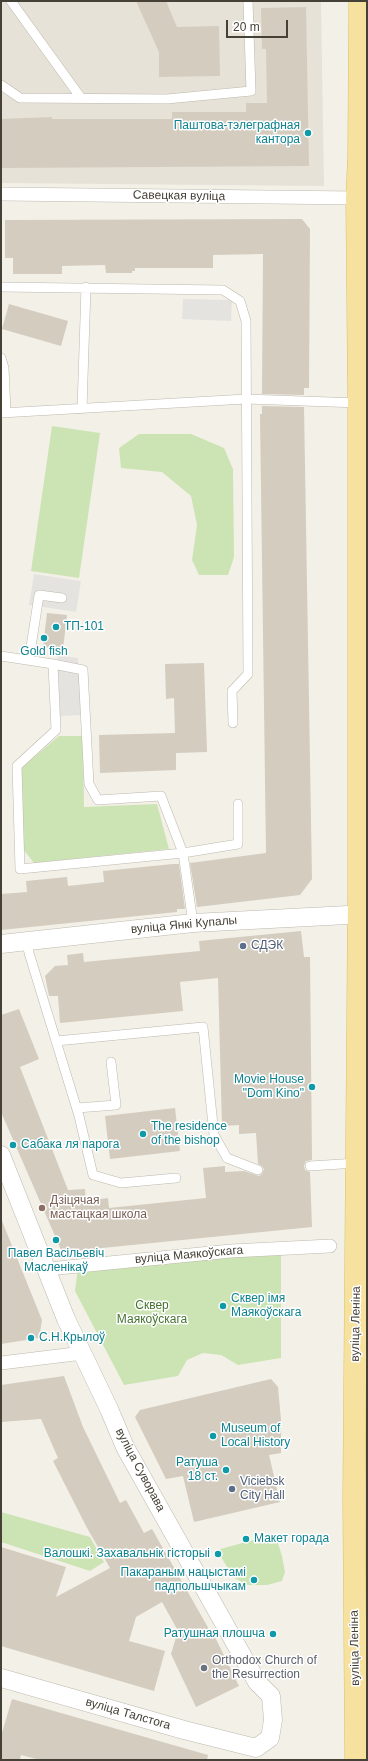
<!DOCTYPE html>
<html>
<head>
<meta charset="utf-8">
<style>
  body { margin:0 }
  #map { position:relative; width:368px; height:1761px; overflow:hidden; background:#f3f0e8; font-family:Helvetica,sans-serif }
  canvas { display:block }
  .frame { position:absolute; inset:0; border:2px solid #464137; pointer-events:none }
  .scale { position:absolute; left:226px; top:20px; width:62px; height:18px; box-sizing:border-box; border:2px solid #464137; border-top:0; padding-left:5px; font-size:12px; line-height:14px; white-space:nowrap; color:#464137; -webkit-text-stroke:3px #fff; paint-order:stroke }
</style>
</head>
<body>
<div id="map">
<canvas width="368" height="1761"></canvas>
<div class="frame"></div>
<div class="scale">20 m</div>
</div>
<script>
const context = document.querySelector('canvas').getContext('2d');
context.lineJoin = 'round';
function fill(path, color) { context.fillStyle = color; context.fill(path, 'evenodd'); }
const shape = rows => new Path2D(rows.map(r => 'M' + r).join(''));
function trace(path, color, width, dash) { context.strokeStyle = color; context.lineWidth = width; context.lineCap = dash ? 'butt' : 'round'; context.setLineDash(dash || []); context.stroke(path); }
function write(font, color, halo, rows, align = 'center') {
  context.font = font + ' Helvetica,sans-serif'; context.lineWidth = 3; context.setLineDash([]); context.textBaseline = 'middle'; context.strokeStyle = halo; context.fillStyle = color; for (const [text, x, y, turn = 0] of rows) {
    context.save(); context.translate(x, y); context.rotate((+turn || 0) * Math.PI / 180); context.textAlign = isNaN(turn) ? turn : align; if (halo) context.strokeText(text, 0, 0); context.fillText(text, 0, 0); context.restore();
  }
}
const residential = shape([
  [1,1,321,1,324,186,1,183]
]);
const green = shape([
  [52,426,100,433,79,578,31,571],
  [139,434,191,434,224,448,233,469,234,557,228,575,199,575,192,560,197,525,191,496,162,472,121,468,119,448],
  [59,736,83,736,84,807,157,804,169,849,34,863,23,849,21,768],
  [281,1244,281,1358,238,1365,221,1355,203,1353,187,1360,178,1376,124,1385,75,1291,79,1259],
  [1,1512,90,1537,104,1562,90,1571,1,1542],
  [275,1534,282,1556,285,1572,282,1581,267,1585,247,1585,233,1577,217,1550]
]);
const parking = shape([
  [183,299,232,300,231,321,182,319],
  [34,574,81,581,76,612,29,605],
  [57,655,78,658,81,715,60,716]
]);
const building = shape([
  [136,1,166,1,177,27,219,26,220,76,159,77,159,52],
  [306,7,309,166,1,168,1,119,52,117,52,119,172,119,172,112,246,112,246,103,267,103,266,49,262,49,261,8],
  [302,219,310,229,309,388,304,388,304,395,262,394,263,254,213,255,213,268,135,268,135,271,132,271,132,273,106,273,105,265,62,266,62,274,13,274,13,258,5,258,5,220],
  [9,304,68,321,61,346,2,329],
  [262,406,304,407,312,879,300,895,197,907,190,863,266,853,260,414,262,414],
  [47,613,67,615,63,649,43,647],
  [204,663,207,752,176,753,176,770,100,773,99,735,175,733,174,698,166,699,165,664],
  [173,864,179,864,185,909,177,909,177,912,1,930,1,894,27,892,26,881,67,877,68,886,104,882,103,871],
  [301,931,304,957,310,957,312,1160,306,1161,304,1166,305,1170,310,1172,312,1227,62,1252,1,1112,1,1015,19,1009,39,1059,20,1067,68,1190,85,1189,86,1201,108,1198,109,1208,206,1198,203,1168,225,1166,225,1172,244,1171,259,1176,262,1174,264,1169,262,1166,258,1164,256,1133,239,1134,239,1125,222,1126,218,978,180,982,183,1011,60,1023,58,996,49,996,45,976,55,966,68,965,67,955,83,953,84,962,200,951,199,941],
  [175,1108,180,1151,110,1159,105,1116],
  [2,1221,42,1320,39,1338,1,1344],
  [64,1376,83,1427,120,1503,126,1500,144,1533,152,1529,210,1631,212,1631,239,1686,196,1707,171,1654,178,1631,162,1602,136,1617,129,1641,165,1651,154,1691,1,1646,1,1547,66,1567,56,1597,110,1568,86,1526,53,1461,58,1458,41,1419,1,1422,1,1385],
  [271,1379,278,1387,281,1420,281,1453,269,1455,280,1502,194,1522,183,1476,166,1479,135,1417,140,1410],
  [12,1699,208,1755,207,1760,40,1760,21,1755,20,1760,1,1760,1,1736]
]);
const service = shape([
  [11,1,81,98],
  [1,85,20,98,167,99,251,91,248,1],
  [1,287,223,290,240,301,246,321,248,674,232,691,233,723],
  [1,358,4,368,6,412],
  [82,409,86,287],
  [1,413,246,399,359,403],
  [1,656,53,664,56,730,17,766,20,869,183,853,193,923],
  [29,660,39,595,62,598],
  [53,664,83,670,89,784,98,800,161,796,183,853,238,844,238,804],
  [27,942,29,953,79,1116,93,1175,121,1183,176,1178],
  [56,1041,203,1027,214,1135,227,1158,258,1170],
  [77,1108,116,1105,111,1062],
  [310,1166,357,1163]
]);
const pedestrian = shape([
  [1,194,357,198],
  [48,1269,231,1251,330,1246],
  [1,1363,83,1353]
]);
const minor = shape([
  [1,944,193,923,367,914],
  [1,1155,66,1319,109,1409,125,1447,257,1682,271,1696,273,1720,270,1738,256,1748,184,1730,1,1678]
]);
const primary = shape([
  [356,1760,354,1498,359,893,359,403,357,198,359,157,360,1]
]);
const markers = [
  [308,133,4,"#0f9aa8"],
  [56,627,4,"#0f9aa8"],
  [44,638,4,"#0f9aa8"],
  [243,946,4,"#5c6f8a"],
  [312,1087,4,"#0f9aa8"],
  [143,1134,4,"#0f9aa8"],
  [13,1145,4,"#0f9aa8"],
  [42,1208,4,"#8d6e63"],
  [56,1240,4,"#0f9aa8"],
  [223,1306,4,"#0f9aa8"],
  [31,1338,4,"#0f9aa8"],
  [213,1436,4,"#0f9aa8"],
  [226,1470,4,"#0f9aa8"],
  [232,1489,4,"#5c6f8a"],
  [246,1539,4,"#0f9aa8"],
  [218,1554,4,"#0f9aa8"],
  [254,1580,4,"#0f9aa8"],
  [273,1634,4,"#0f9aa8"],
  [204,1668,4,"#6b7280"]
];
const cultureNames = [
  ["Паштова-тэлеграфная",300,126,"right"],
  ["кантора",300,140,"right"],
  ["ТП-101",64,627],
  ["Gold fish",44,652,"center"],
  ["Movie House",304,1080,"right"],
  ["\"Dom Kino\"",304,1094,"right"],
  ["The residence",151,1127],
  ["of the bishop",151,1141],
  ["Сабака ля парога",21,1145],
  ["Павел Васільевіч",56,1254,"center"],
  ["Масленікаў",56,1268,"center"],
  ["Сквер імя",231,1299],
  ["Маякоўскага",231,1313],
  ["С.Н.Крылоў",39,1338],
  ["Museum of",221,1429],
  ["Local History",221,1443],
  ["Ратуша",218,1463,"right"],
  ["18 ст.",218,1477,"right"],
  ["Макет горада",254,1539],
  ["Валошкі. Захавальнік гісторыі",210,1554,"right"],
  ["Пакараным нацыстамі",246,1573,"right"],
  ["падпольшчыкам",246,1587,"right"],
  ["Ратушная плошча",265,1634,"right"]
];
const streetNames = [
  ["Савецкая вуліца",179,196,1],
  ["вуліца Янкі Купалы",184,925,-5],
  ["вуліца Маякоўскага",189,1255,-5],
  ["вуліца Леніна",356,1324,-89],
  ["вуліца Суворава",140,1470,62],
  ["вуліца Леніна",355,1648,-91],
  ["вуліца Талстога",128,1714,16]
];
const serviceNames = [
  ["СДЭК",251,946],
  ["Viciebsk",240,1482],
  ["City Hall",240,1496]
];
const educationNames = [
  ["Дзіцячая",50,1201],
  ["мастацкая школа",50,1215]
];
const parkNames = [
  ["Сквер",152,1306],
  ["Маякоўскага",152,1320]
];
const worshipNames = [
  ["Orthodox Church of",212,1661],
  ["the Resurrection",212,1675]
];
fill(residential, '#e6e2d7');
fill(green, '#cce4b4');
fill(parking, '#e4e3e0');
fill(building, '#d3ccbf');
trace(service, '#bdb8ac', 10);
trace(pedestrian, '#bdb8ac', 14);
trace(minor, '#bdb8ac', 19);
trace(primary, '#dac06f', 23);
trace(service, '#fff', 9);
trace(pedestrian, '#fff', 13);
trace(minor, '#fff', 18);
trace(primary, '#f6e29e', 22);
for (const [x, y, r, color] of markers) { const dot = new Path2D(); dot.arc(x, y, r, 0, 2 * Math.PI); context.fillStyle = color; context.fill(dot); trace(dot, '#fff', 1.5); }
write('12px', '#0d838f', '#fff', cultureNames, 'left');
write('12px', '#464137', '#fff', streetNames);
write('12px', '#4e5e75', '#fff', serviceNames, 'left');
write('12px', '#785e54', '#fff', educationNames, 'left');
write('12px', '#45732f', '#fff', parkNames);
write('12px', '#5b616d', '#fff', worshipNames, 'left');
</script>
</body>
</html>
